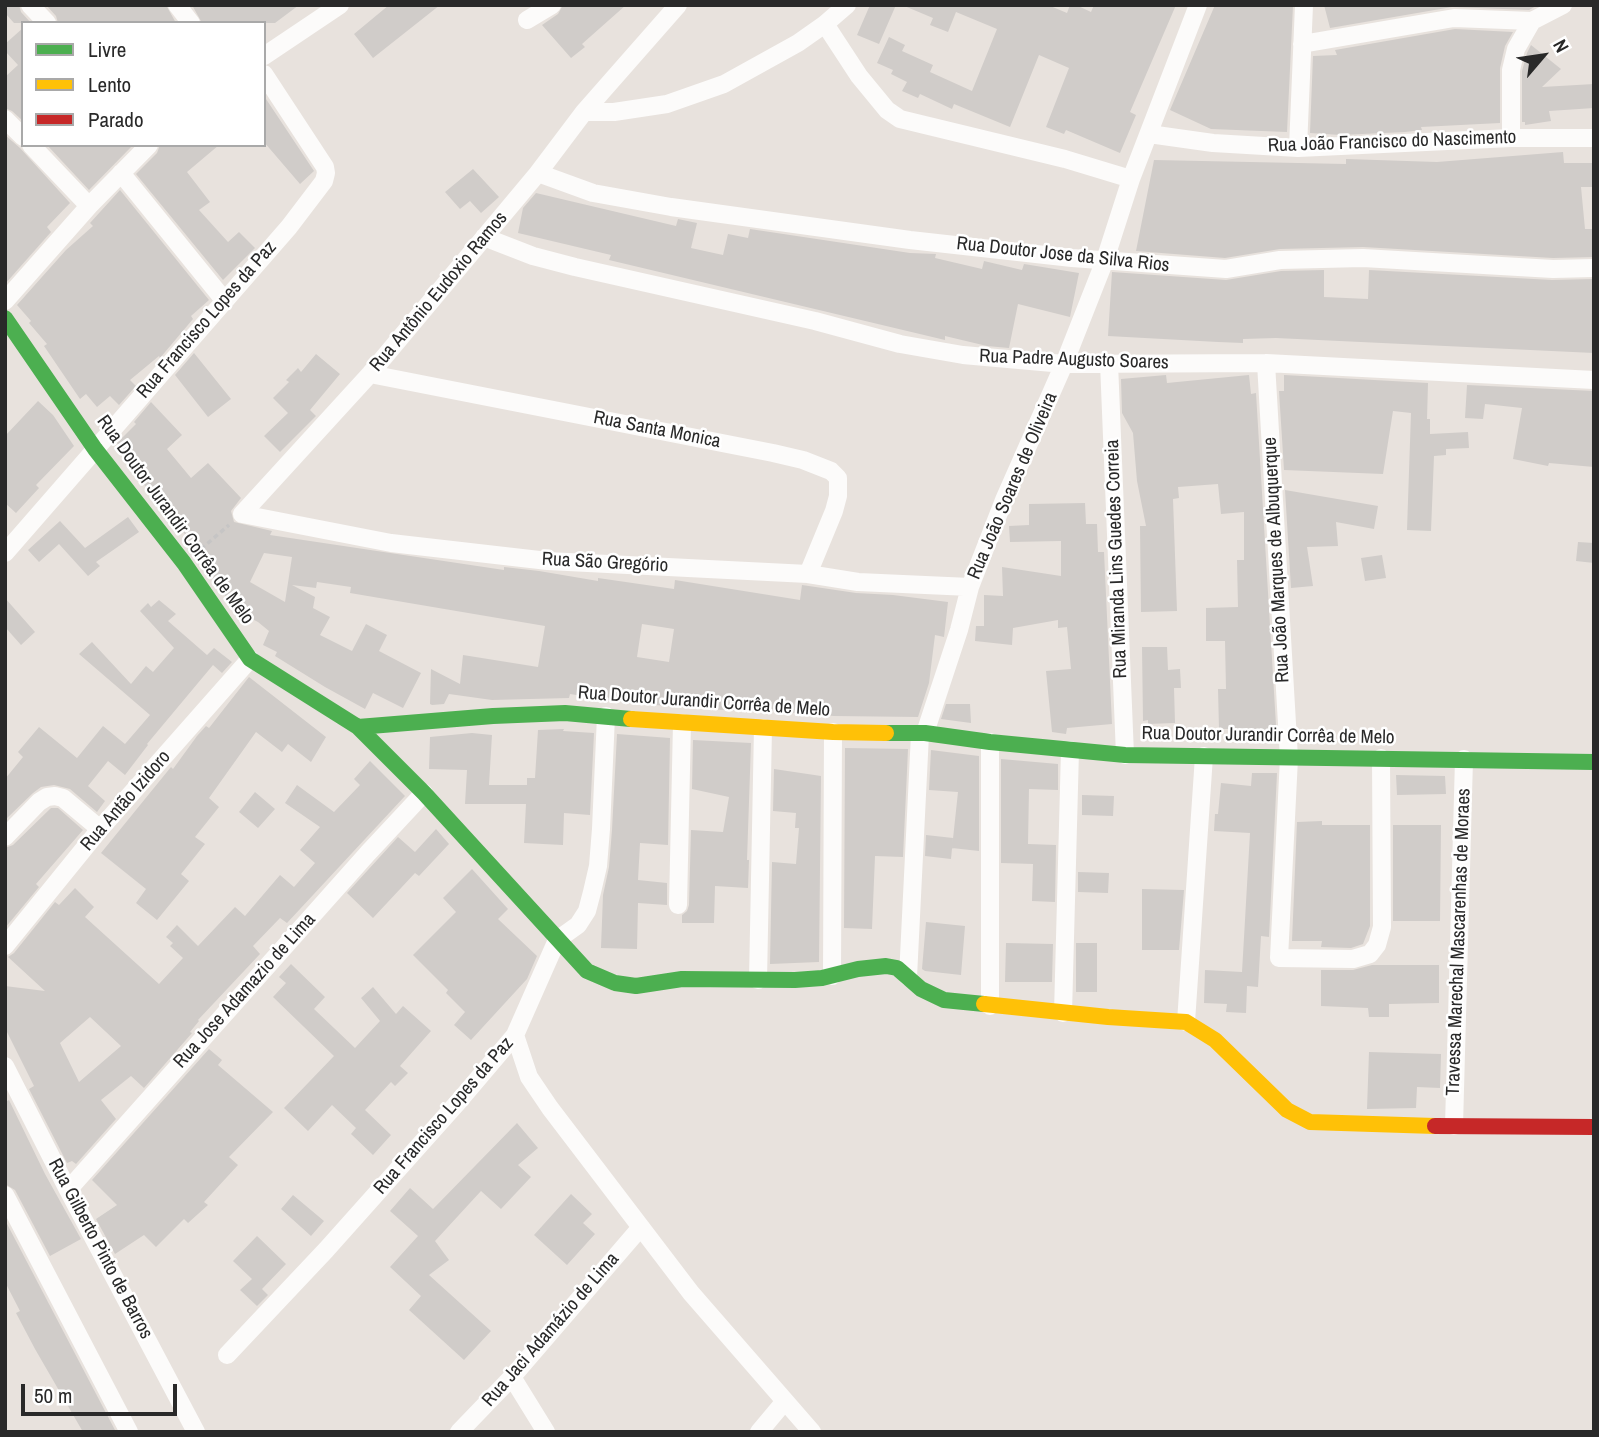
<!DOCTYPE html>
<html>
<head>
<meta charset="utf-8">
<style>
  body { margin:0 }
  #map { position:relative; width:1599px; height:1437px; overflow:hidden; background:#e8e2dd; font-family:"Archivo Narrow",sans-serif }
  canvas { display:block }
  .frame { position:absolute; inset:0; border:7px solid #292929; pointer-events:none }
  .legend { position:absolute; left:21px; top:21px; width:245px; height:126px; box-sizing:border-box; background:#fff; border:2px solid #a9a9a9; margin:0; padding:9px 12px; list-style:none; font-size:21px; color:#292929 }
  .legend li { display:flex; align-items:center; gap:14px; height:35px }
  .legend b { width:35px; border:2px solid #a9a9a9 }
  .north { position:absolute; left:1508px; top:21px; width:70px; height:70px; -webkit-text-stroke:5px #fff; paint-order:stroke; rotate:61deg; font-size:19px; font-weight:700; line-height:28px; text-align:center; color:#292929 }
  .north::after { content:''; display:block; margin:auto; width:24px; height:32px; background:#292929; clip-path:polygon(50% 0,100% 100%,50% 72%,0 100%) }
  .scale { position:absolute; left:21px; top:1384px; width:156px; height:32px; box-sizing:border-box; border:4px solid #292929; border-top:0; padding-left:9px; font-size:21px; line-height:24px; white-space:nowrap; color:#292929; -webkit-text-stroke:5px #fff; paint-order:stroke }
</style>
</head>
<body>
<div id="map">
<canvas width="1599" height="1437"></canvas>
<div class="frame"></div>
<ul class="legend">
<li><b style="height:9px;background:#4caf50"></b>Livre</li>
<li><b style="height:9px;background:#ffc107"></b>Lento</li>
<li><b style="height:9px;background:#c62828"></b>Parado</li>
</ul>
<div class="north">N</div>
<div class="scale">50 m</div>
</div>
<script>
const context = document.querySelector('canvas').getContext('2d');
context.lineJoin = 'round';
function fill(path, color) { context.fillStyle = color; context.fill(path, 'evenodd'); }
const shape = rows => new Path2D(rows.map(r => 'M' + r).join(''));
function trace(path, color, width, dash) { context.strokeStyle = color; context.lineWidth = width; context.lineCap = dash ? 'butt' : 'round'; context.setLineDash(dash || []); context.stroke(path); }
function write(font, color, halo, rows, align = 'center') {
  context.font = font + ' "Archivo Narrow",sans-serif'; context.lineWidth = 5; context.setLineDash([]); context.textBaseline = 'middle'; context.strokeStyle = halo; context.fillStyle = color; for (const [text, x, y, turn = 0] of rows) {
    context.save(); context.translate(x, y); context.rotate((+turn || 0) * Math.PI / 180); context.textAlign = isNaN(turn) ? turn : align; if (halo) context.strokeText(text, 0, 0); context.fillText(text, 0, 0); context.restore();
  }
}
const building = shape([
  [5,5,19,5,21,12,31,23,14,23,5,13],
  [46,5,166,5,176,23,58,23,56,16],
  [192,5,299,5,275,23,202,23],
  [389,5,440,5,373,58,354,34],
  [563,5,626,5,582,44,585,47,571,58,542,25,558,14],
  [870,5,896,5,879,44,857,35],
  [902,5,1048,5,1067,13,1070,5,1076,5,1091,12,1094,5,1176,5,1130,112,1136,115,1120,153,1066,130,1064,134,1046,127,1069,68,1039,55,1010,127,954,104,952,109,920,94,918,98,902,91,907,82,891,74,893,70,877,63,889,37,905,45,902,51,933,65,930,72,972,91,997,29,956,12,948,32,930,25,933,18],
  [1215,5,1293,5,1287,132,1211,129,1170,110],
  [1324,5,1538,5,1529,10,1452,7,1330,28],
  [23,28,23,121,12,111,5,108,5,77,18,65,5,51,5,44],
  [1455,29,1513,32,1505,46,1500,68,1500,123,1421,127,1422,130,1405,132,1341,135,1310,133,1313,56,1337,55,1335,50],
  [1531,45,1561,69,1542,87,1594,84,1594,108,1549,111,1551,121,1525,125,1525,122,1522,122,1522,71,1527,53],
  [264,96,314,171,300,184,264,142],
  [5,135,20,148,70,203,47,227,51,232,5,284],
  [47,145,133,145,89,190],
  [160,145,219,145,187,172,210,202,199,210,228,242,239,232,255,248,223,280,136,174,157,153],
  [1563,152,1564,163,1594,163,1594,187,1581,187,1585,229,1594,229,1594,257,1553,258,1363,247,1280,249,1225,258,1136,251,1154,160,1346,164,1346,159,1437,162],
  [473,169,499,197,481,213,470,201,460,209,445,192],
  [120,190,209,300,191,316,193,319,160,358,159,356,130,380,136,386,119,405,110,396,97,407,86,394,80,399,44,346,47,344,29,323,31,321,17,305,66,250,93,226,90,223],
  [536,193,676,226,678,219,697,223,691,248,723,255,728,234,748,238,750,229,910,253,936,254,935,258,982,269,984,261,1022,270,1024,264,1079,273,1070,317,1018,304,1009,348,987,346,945,336,945,340,609,260,611,255,518,233,523,208],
  [1324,270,1324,297,1368,299,1369,270,1552,280,1594,279,1594,353,1276,338,1243,339,1243,343,1218,342,1108,336,1112,272,1226,280,1281,271],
  [194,353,231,399,208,417,175,375],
  [316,354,340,374,310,410,316,416,280,452,264,436,288,413,273,398,289,382,286,380,298,368,301,372],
  [1166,375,1167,383,1249,375,1251,394,1256,393,1277,742,1253,741,1253,729,1219,729,1218,689,1226,689,1225,641,1206,641,1206,608,1238,607,1237,560,1244,560,1244,512,1221,514,1218,484,1178,487,1179,498,1173,499,1177,611,1141,612,1140,526,1146,526,1137,481,1133,433,1122,413,1121,379],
  [1284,375,1428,383,1427,419,1430,419,1430,434,1468,432,1469,448,1446,449,1446,455,1434,456,1431,531,1407,530,1411,413,1393,411,1383,474,1284,470,1279,391,1284,391],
  [1467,385,1594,391,1594,467,1549,463,1548,466,1513,459,1522,408,1485,404,1483,419,1465,418],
  [38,401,53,415,74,446,36,485,39,488,16,513,5,503,5,436],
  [151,402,182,435,167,449,191,478,208,463,241,498,231,511,234,522,272,531,270,535,504,570,504,567,539,571,598,581,598,578,674,589,675,580,800,600,802,585,856,593,893,595,948,602,944,637,935,635,929,683,918,717,834,716,760,710,760,712,690,708,621,702,570,694,569,698,492,700,449,694,444,704,432,705,430,704,431,669,460,684,463,655,538,667,545,626,350,593,351,587,317,582,316,588,292,585,315,597,313,608,330,617,320,635,352,651,366,624,387,635,379,651,421,673,403,708,373,693,365,709,325,687,275,656,277,652,263,645,269,631,258,622,235,610,187,541,189,539,136,475,140,471,117,443,136,424,134,422],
  [264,553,292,557,285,602,250,582],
  [642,624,674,629,669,662,637,657],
  [1285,490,1378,506,1374,529,1336,522,1338,546,1307,547,1313,586,1291,588],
  [1085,503,1086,524,1097,524,1098,552,1104,552,1112,724,1067,728,1066,734,1052,732,1046,671,1071,669,1067,627,1058,628,1058,620,1013,628,1012,645,975,641,976,626,984,626,984,595,1003,596,1002,567,1061,576,1061,541,1010,542,1009,526,1029,525,1029,504],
  [128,517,139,532,96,562,100,566,88,576,59,544,39,562,28,550,60,521,85,548],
  [1578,542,1594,543,1594,563,1576,561],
  [1382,555,1386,578,1365,581,1361,558],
  [5,598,35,632,21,645,5,627],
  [159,600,176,614,168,621,207,655,214,648,232,662,222,673,213,665,147,744,148,745,125,775,108,761,88,786,105,801,97,812,70,789,54,785,41,787,33,793,5,820,5,779,23,757,18,752,39,727,77,758,103,726,125,744,150,715,79,654,92,642,131,684,146,666,153,672,174,648,140,611,148,603,151,607],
  [1142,647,1167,647,1168,670,1180,669,1181,688,1174,688,1175,723,1148,724,1148,720,1143,721],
  [249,677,326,737,311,762,288,744,282,752,256,732,209,798,219,807,195,837,205,844,181,874,189,881,157,920,136,903,146,889,101,853,171,767,173,769,197,736,206,726,209,728],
  [946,704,970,704,971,723,941,719],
  [564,729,563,731,594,733,590,815,564,813,563,845,524,843,526,804,465,804,467,770,429,769,430,737,472,733,492,735,489,785,527,785,527,778,535,778,538,730],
  [617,734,670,738,668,845,640,843,638,880,667,883,667,905,638,903,637,949,601,948,603,895,609,867,612,830],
  [693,740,751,743,747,860,749,860,748,888,715,886,714,923,682,923,682,915,687,911,689,905,691,830,723,832,729,797,692,789],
  [845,748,908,749,903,857,875,856,872,929,844,928],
  [931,750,979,756,979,851,952,848,958,792,929,790],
  [1001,759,1058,764,1058,790,1029,789,1028,844,1056,845,1055,902,1032,901,1033,864,1001,863],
  [370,761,405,796,287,923,280,918,253,946,260,954,198,1020,199,1021,190,1032,192,1033,144,1088,131,1076,101,1100,116,1119,76,1164,72,1161,67,1163,29,1089,34,1086,5,1028,5,986,45,991,8,957,14,953,55,902,59,905,75,888,94,907,85,917,159,984,183,958,170,946,173,943,166,937,177,925,198,946,235,907,245,916,280,875,294,887,315,863,300,850,320,827,285,803,297,785,334,812,360,785,354,779],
  [90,1017,121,1046,79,1082,60,1043],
  [774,769,821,776,819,962,770,964,772,862,796,864,799,828,795,828,796,813,773,811],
  [1252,773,1277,773,1269,937,1261,936,1258,987,1247,986,1246,1013,1226,1012,1227,1004,1204,1003,1205,970,1242,972,1250,833,1214,831,1215,814,1218,814,1221,783,1251,786],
  [1396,775,1445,776,1446,794,1397,795],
  [255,792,275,809,258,828,239,812],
  [1082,795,1114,796,1113,816,1082,815],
  [51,808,58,808,83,830,36,884,39,887,5,928,5,848,13,845],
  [1322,821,1322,825,1370,825,1370,926,1363,944,1351,948,1321,947,1322,941,1292,941,1297,822],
  [1393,825,1441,825,1440,921,1393,921],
  [436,829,449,844,419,876,415,873,373,918,347,893,398,837,415,852],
  [926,835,953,838,951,859,925,856],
  [472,869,508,909,498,919,537,956,527,979,471,1040,454,1025,465,1012,446,993,448,990,413,955,456,912,443,898],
  [1078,872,1109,873,1108,893,1078,892],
  [1142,889,1184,890,1179,950,1142,950],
  [926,922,965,926,961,975,925,971,922,969],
  [1006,943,1053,944,1052,982,1005,982],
  [1076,943,1097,943,1097,992,1076,992],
  [291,964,325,997,314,1009,355,1048,380,1021,361,998,373,987,396,1014,403,1006,431,1031,400,1066,408,1073,395,1086,391,1082,365,1110,391,1135,373,1155,351,1134,356,1128,332,1105,308,1131,284,1108,334,1056,273,997,286,983,279,977],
  [1372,965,1439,965,1439,1003,1389,1004,1389,1017,1369,1017,1368,1008,1321,1006,1321,970,1353,970],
  [209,1049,222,1060,218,1065,273,1112,229,1157,238,1165,204,1202,208,1205,188,1223,184,1219,156,1247,144,1235,115,1254,96,1219,117,1205,92,1180],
  [1369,1052,1441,1054,1440,1088,1417,1087,1416,1108,1367,1109],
  [9,1100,45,1174,81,1239,50,1256,15,1190,5,1184,5,1102],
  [517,1123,538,1148,518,1165,531,1177,501,1209,481,1191,435,1241,449,1260,429,1275,491,1331,464,1360,409,1310,421,1296,390,1267,418,1236,390,1211,410,1188,433,1209],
  [571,1194,592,1214,583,1223,595,1234,567,1265,534,1235],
  [293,1195,324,1221,311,1236,281,1209],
  [5,1220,116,1432,83,1432,35,1349,16,1313,20,1311,5,1282],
  [257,1236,286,1264,262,1289,268,1295,257,1306,240,1290,252,1279,233,1261]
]);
const path = shape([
  [201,549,229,525]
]);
const street = shape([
  [30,5,47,23],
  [177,5,191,23],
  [527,20,552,5],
  [825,24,859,76,887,110,900,119,1065,159,1131,179],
  [1302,44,1454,18,1532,21],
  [264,56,340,5],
  [584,112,614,112,667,104,724,84,798,43,825,24,847,5],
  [5,119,23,137],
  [1149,134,1213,143,1298,148,1511,138,1594,138],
  [1511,138,1511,70,1516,49,1532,21,1563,5],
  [31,145,89,206],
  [1298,148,1304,5],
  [121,173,224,300],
  [538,173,593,193,671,207,910,240,1072,258,1226,269,1280,260,1363,258,1553,269,1594,268],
  [484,237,533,256,575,267,815,321,900,344,963,355,1064,364,1266,363,1594,380],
  [5,301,89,206,149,145],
  [1109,363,1125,755],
  [1266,363,1289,758,1279,958,1353,959,1370,954,1377,945,1382,927,1381,758],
  [370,374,773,453,803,460,831,471,838,478,838,496,834,511,808,574],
  [242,514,391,543,548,561,808,574,858,582,970,587],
  [242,514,370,374,538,173,584,112,678,5],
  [5,553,289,227,324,181,326,173,325,167,264,74],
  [925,733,959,630,970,587,1004,500,1064,364,1105,260,1131,179,1198,5],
  [5,837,39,802,47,797,55,796,63,798,100,829],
  [678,905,682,723],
  [5,946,100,829,250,659],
  [832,976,833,732],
  [908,977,920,734],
  [758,980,763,728],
  [990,1006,990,742],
  [1063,1013,1070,750],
  [1186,1022,1204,756],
  [515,1035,529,1077,550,1108,691,1293,812,1432],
  [5,1066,68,1190,196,1432],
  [1454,1126,1464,759],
  [68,1190,368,853,424,793],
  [5,1195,129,1432],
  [227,1355,326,1250,459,1101,515,1035,557,940,578,925,587,911,592,892,598,866,601,829,606,716],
  [512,1377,546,1432],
  [459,1432,512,1377,641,1227],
  [759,1432,785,1401]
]);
const fast = shape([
  [5,318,95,449,184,563,250,659,358,727,493,716,565,713,631,719],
  [358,727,424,793,587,971,615,983,636,986,682,979,795,980,822,978,858,969,886,966,897,968,921,989,944,1000,984,1004],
  [886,733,925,733,990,742,1125,755,1594,762]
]);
const slow = shape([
  [631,719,833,732,886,733],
  [984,1004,1108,1017,1186,1022,1215,1040,1287,1110,1310,1122,1435,1126]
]);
const jam = shape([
  [1435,1126,1594,1127]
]);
const streetNames = [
  ["Rua João Francisco do Nascimento",1392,142,-2],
  ["Rua Doutor Jose da Silva Rios",1063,255,6],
  ["Rua Antônio Eudoxio Ramos",439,292,-50],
  ["Rua Francisco Lopes da Paz",207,320,-49],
  ["Rua Padre Augusto Soares",1074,360,2],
  ["Rua Santa Monica",657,430,11],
  ["Rua João Soares de Oliveira",1013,486,-67],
  ["Rua Doutor Jurandir Corrêa de Melo",175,520,54],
  ["Rua Miranda Lins Guedes Correia",1117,559,-92],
  ["Rua João Marques de Albuquerque",1277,560,-93],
  ["Rua São Gregório",605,563,3],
  ["Rua Doutor Jurandir Corrêa de Melo",704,702,4],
  ["Rua Doutor Jurandir Corrêa de Melo",1268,736,1],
  ["Rua Antão Izidoro",126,801,-49],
  ["Travessa Marechal Mascarenhas de Moraes",1459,942,-88],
  ["Rua Jose Adamazio de Lima",245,991,-48],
  ["Rua Francisco Lopes da Paz",444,1116,-49],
  ["Rua Gilberto Pinto de Barros",100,1249,62],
  ["Rua Jaci Adamázio de Lima",551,1330,-49]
];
fill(building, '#d0ccc9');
trace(path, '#c6c5c5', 3.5, [5, 3.5]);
trace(street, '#fcfbfa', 18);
trace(fast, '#4caf50', 16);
trace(slow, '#ffc107', 16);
trace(jam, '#c62828', 16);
write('19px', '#292929', '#fff', streetNames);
</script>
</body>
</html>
